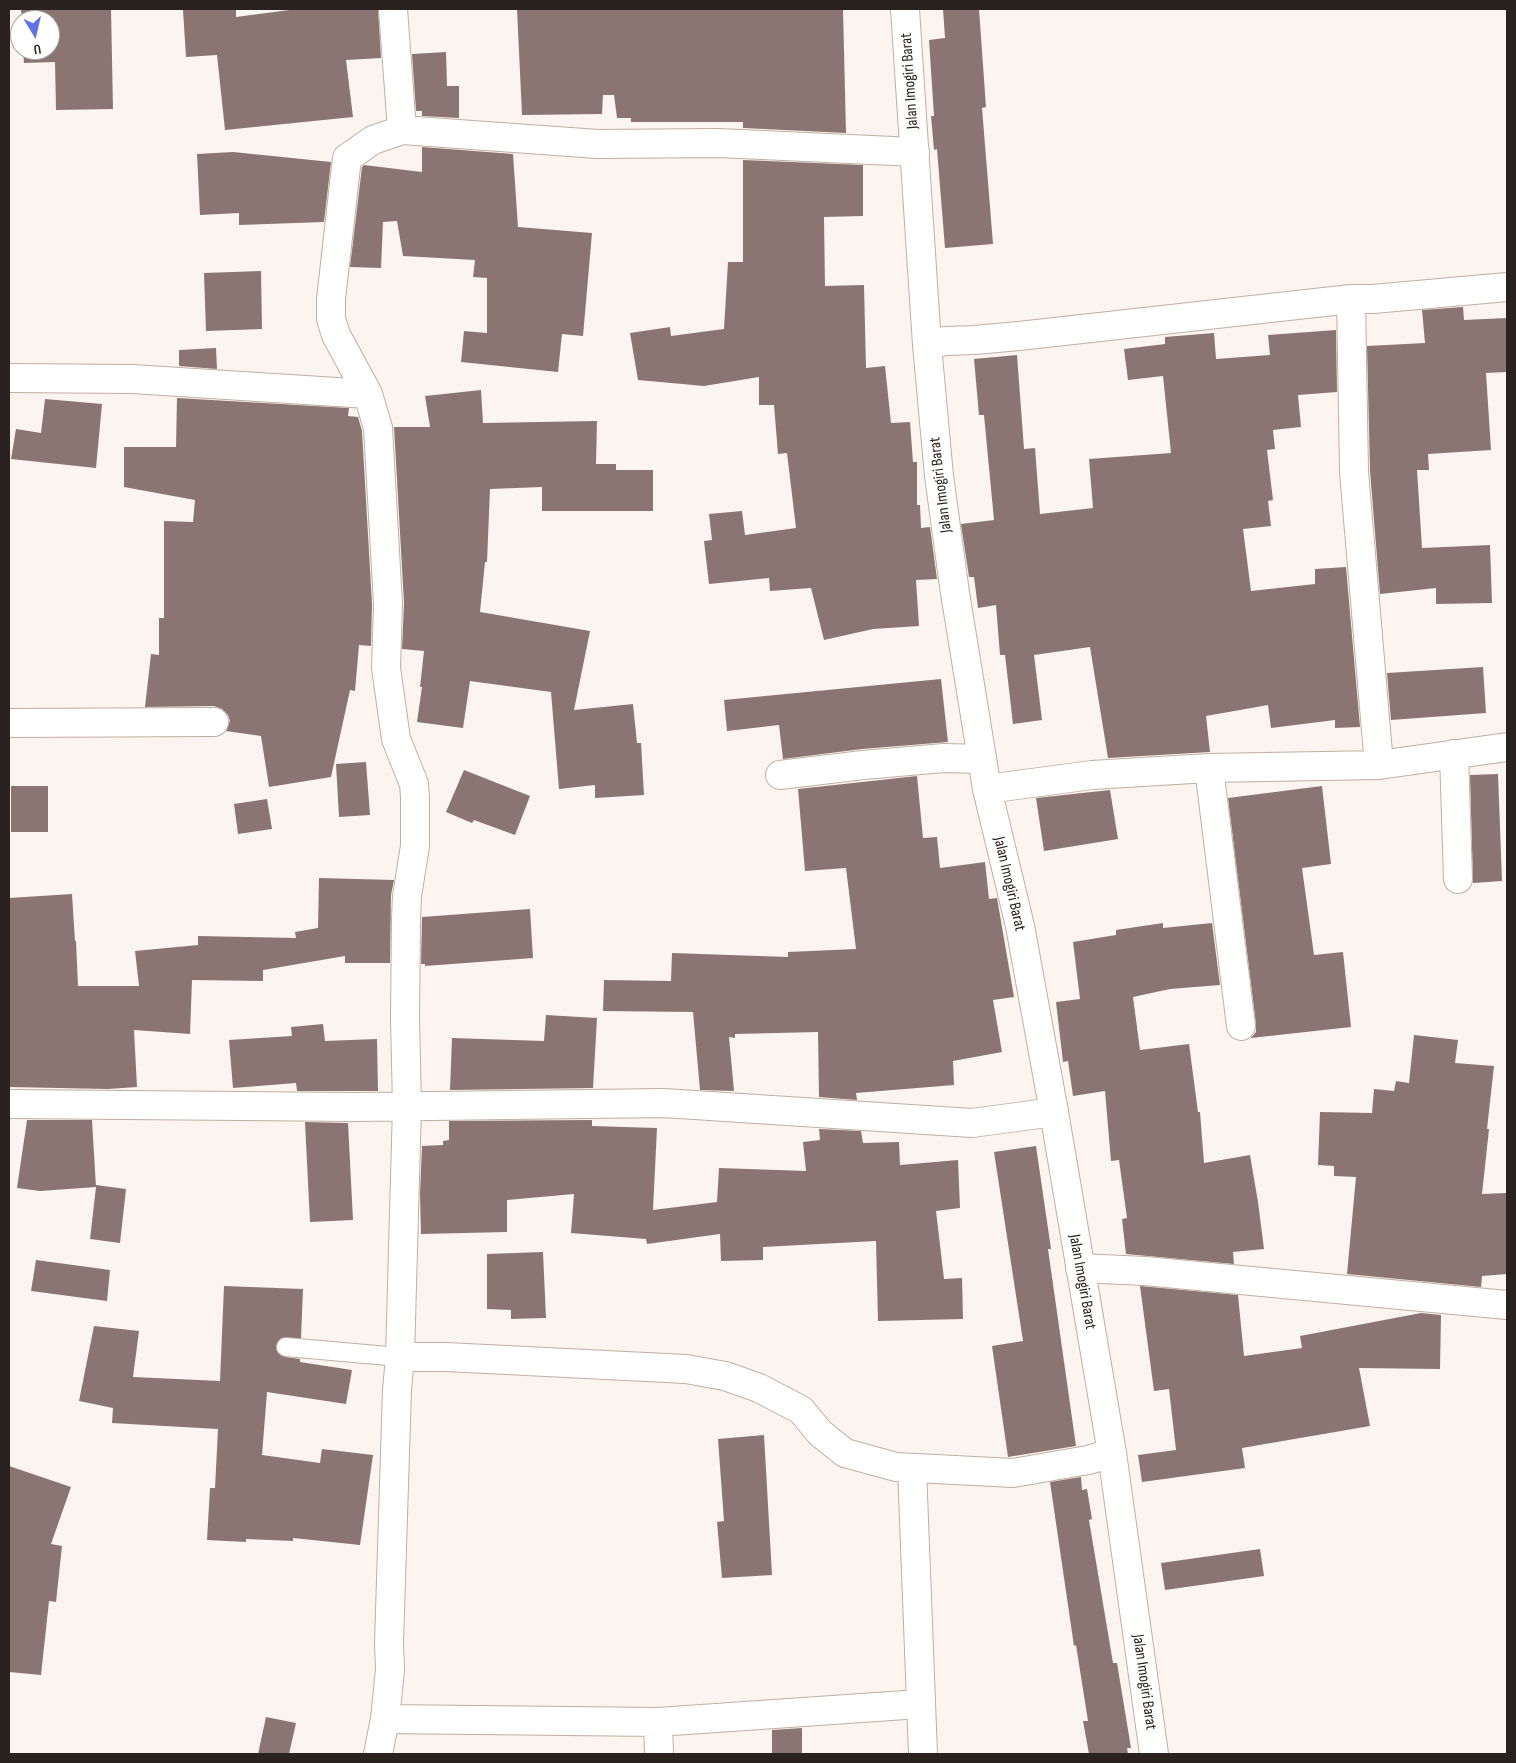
<!DOCTYPE html>
<html>
<head>
<meta charset="utf-8">
<style>
  body { margin:0 }
  #map { position:relative; width:1516px; height:1763px; overflow:hidden; background:#fcf4ef; font-family:"Sofia Sans Condensed",sans-serif }
  canvas { display:block }
  .frame { position:absolute; inset:0; border:10px solid #2a221e; pointer-events:none }
  .north { position:absolute; left:10px; top:10px; width:50px; height:50px; box-sizing:border-box; background:#fff; border:1px solid #aaa7a5; border-radius:50%; rotate:171deg; font-size:14px; font-weight:700; line-height:20px; text-align:center; color:#2a221e }
  .north::after { content:''; display:block; margin:auto; width:18px; height:22px; background:#5f72ea; clip-path:polygon(50% 0,100% 100%,50% 72%,0 100%) }
</style>
</head>
<body>
<div id="map">
<canvas width="1516" height="1763"></canvas>
<div class="frame"></div>
<div class="north">U</div>
</div>
<script>
const context = document.querySelector('canvas').getContext('2d');
context.lineJoin = 'round';
function fill(path, color) { context.fillStyle = color; context.fill(path, 'evenodd'); }
const shape = rows => new Path2D(rows.map(r => 'M' + r).join(''));
function trace(path, color, width, dash) { context.strokeStyle = color; context.lineWidth = width; context.lineCap = dash ? 'butt' : 'round'; context.setLineDash(dash || []); context.stroke(path); }
function write(font, color, halo, rows, align = 'center') {
  context.font = font + ' "Sofia Sans Condensed",sans-serif'; context.lineWidth = 4; context.setLineDash([]); context.textBaseline = 'middle'; context.strokeStyle = halo; context.fillStyle = color; for (const [text, x, y, turn = 0] of rows) {
    context.save(); context.translate(x, y); context.rotate((+turn || 0) * Math.PI / 180); context.textAlign = isNaN(turn) ? turn : align; if (halo) context.strokeText(text, 0, 0); context.fillText(text, 0, 0); context.restore();
  }
}
const building = shape([
  [21,9,111,9,113,109,56,110,55,62,24,63,23,50,50,50,50,20,22,20],
  [202,9,236,9,236,17,297,9,378,9,381,58,346,60,353,117,225,130,217,55,186,57,183,10],
  [517,9,843,9,846,133,743,128,743,122,631,122,631,118,617,118,614,95,603,95,602,114,522,115],
  [943,9,979,9,986,107,982,108,993,244,945,248,937,149,934,150,931,116,934,116,929,40,945,38],
  [446,52,447,86,459,86,459,118,422,116,422,111,416,111,412,54],
  [422,147,513,154,518,227,592,233,583,336,562,334,558,372,461,362,464,331,487,333,487,278,473,277,475,260,403,256,397,221,383,222,381,268,350,267,362,167,364,165,422,172],
  [233,152,331,162,324,222,239,225,239,213,200,215,197,154],
  [743,160,863,165,863,216,824,217,825,286,864,285,866,368,885,366,891,423,910,422,913,462,917,462,917,505,920,505,921,528,930,527,937,579,916,580,919,626,873,629,824,640,811,588,770,591,769,578,709,584,704,541,712,540,709,514,742,511,745,535,796,528,787,453,778,454,774,405,759,405,759,377,704,386,638,380,630,333,670,327,671,336,724,329,728,262,743,262],
  [261,271,262,329,206,331,204,273],
  [1463,307,1464,320,1507,318,1507,372,1486,373,1491,450,1428,454,1429,470,1417,470,1422,548,1490,545,1492,603,1436,604,1436,588,1380,594,1370,471,1367,346,1425,343,1422,310],
  [1336,330,1337,392,1298,395,1301,427,1273,430,1275,449,1267,450,1273,500,1268,501,1271,526,1243,529,1251,591,1315,584,1315,569,1346,567,1360,727,1335,728,1335,720,1271,728,1268,705,1206,716,1210,752,1108,758,1090,647,1034,655,1042,720,1013,724,1005,655,1000,655,996,605,978,608,974,577,969,577,961,524,994,520,984,415,979,415,974,359,1017,355,1024,449,1035,448,1040,514,1093,508,1089,459,1171,453,1163,376,1128,380,1124,349,1165,344,1165,337,1214,333,1216,359,1270,355,1268,335],
  [216,348,217,369,179,366,179,350],
  [481,390,483,423,597,421,596,464,616,464,616,470,653,470,653,511,542,511,542,487,490,489,487,562,485,562,480,612,590,631,574,710,633,704,637,743,641,743,644,795,595,798,595,785,559,789,551,692,470,681,463,728,417,722,422,687,420,687,424,651,402,649,404,603,394,427,430,427,425,396],
  [177,398,349,408,348,416,358,417,362,431,372,604,371,646,359,645,355,691,350,690,331,777,269,787,261,736,226,731,230,721,228,715,222,709,214,706,145,707,151,654,159,655,159,618,164,618,164,521,193,522,195,500,124,487,124,447,176,447],
  [45,399,102,404,96,468,11,459,16,429,41,433],
  [1483,667,1486,713,1391,720,1387,673],
  [941,679,948,742,862,749,783,759,779,725,727,731,724,700],
  [366,762,370,815,339,817,336,764],
  [464,770,530,796,515,835,474,820,472,823,446,812],
  [1498,774,1502,881,1473,883,1470,775],
  [917,776,923,838,937,837,940,868,985,862,989,899,997,898,1014,997,993,1000,1002,1052,953,1061,954,1085,856,1093,857,1100,819,1097,818,1032,735,1034,735,1038,729,1037,734,1091,700,1090,693,1012,603,1011,604,980,671,981,672,953,788,957,788,952,856,949,846,868,805,871,798,789],
  [11,786,48,786,48,832,11,832],
  [1322,786,1331,864,1302,868,1314,955,1343,952,1351,1027,1251,1038,1256,1032,1256,1024,1228,798],
  [1110,790,1118,839,1044,851,1036,798],
  [267,799,272,829,238,834,234,804],
  [319,878,394,880,391,895,390,963,345,963,345,956,263,970,263,981,192,980,190,1034,134,1030,137,1087,108,1089,9,1087,9,898,72,894,75,941,76,941,78,986,139,986,135,951,198,945,198,936,296,938,295,932,318,928],
  [530,909,533,958,425,966,425,964,421,964,422,917],
  [1163,923,1163,928,1212,923,1220,985,1170,989,1133,997,1140,1050,1189,1044,1198,1112,1200,1112,1204,1163,1250,1155,1258,1202,1264,1249,1233,1252,1234,1264,1126,1254,1122,1219,1127,1218,1119,1160,1111,1161,1105,1091,1073,1096,1068,1061,1063,1062,1056,1002,1080,999,1073,942,1116,935,1116,930],
  [546,1015,597,1018,593,1088,450,1090,452,1038,544,1041],
  [323,1024,325,1041,377,1039,378,1091,297,1091,296,1083,233,1088,229,1040,292,1036,291,1027],
  [1414,1035,1458,1040,1455,1063,1494,1066,1487,1129,1489,1129,1482,1194,1507,1193,1507,1274,1482,1276,1481,1287,1347,1274,1356,1177,1334,1176,1334,1166,1318,1165,1320,1112,1372,1113,1374,1089,1394,1091,1396,1081,1409,1083],
  [27,1120,92,1120,96,1187,96,1185,126,1189,120,1243,90,1239,96,1187,40,1191,17,1188],
  [592,1120,592,1126,657,1128,653,1210,717,1202,719,1168,806,1171,803,1142,820,1140,819,1129,861,1131,863,1143,899,1142,900,1165,958,1160,960,1208,936,1211,944,1279,962,1278,963,1319,878,1321,876,1241,763,1247,763,1260,721,1261,720,1234,647,1244,646,1239,571,1233,574,1194,507,1200,507,1232,421,1234,420,1194,422,1146,443,1145,443,1141,449,1140,449,1121],
  [305,1122,348,1123,353,1220,310,1222],
  [1036,1146,1051,1249,1048,1249,1076,1446,1008,1457,992,1346,1023,1341,994,1152],
  [543,1252,546,1318,511,1319,511,1310,487,1309,487,1254],
  [36,1260,110,1270,107,1301,31,1291],
  [224,1286,303,1289,301,1338,281,1338,276,1346,277,1352,285,1357,300,1359,300,1362,352,1370,346,1404,267,1392,262,1455,320,1463,322,1449,373,1455,360,1545,293,1538,293,1541,246,1539,246,1542,207,1540,210,1488,215,1488,218,1429,112,1423,113,1408,79,1401,94,1326,139,1331,133,1377,220,1381],
  [1140,1286,1238,1295,1244,1356,1302,1348,1300,1336,1421,1313,1441,1315,1440,1369,1359,1368,1370,1426,1242,1448,1245,1468,1142,1482,1138,1455,1176,1450,1169,1389,1154,1391],
  [764,1435,772,1575,722,1578,717,1522,724,1521,718,1439],
  [9,1466,71,1487,51,1544,62,1546,56,1602,49,1601,41,1675,9,1672],
  [1081,1477,1082,1490,1087,1489,1092,1519,1089,1520,1113,1663,1117,1663,1131,1748,1127,1748,1128,1754,1089,1754,1083,1721,1088,1721,1076,1645,1074,1646,1050,1482],
  [1260,1549,1264,1576,1165,1590,1161,1563],
  [266,1717,296,1723,289,1754,258,1754],
  [802,1728,802,1754,772,1754,772,1730]
]);
const lane = shape([
  [286,1347,400,1357]
]);
const street = shape([
  [393,9,402,130],
  [1351,299,1354,472,1379,765],
  [927,345,945,341,975,340,1019,336,1351,299,1373,299,1507,287],
  [9,378,132,379,368,394],
  [9,723,214,722],
  [1454,754,1458,879],
  [1209,768,1241,1026],
  [780,775,863,765,944,758,982,759],
  [987,789,1092,775,1209,768,1379,765,1507,747],
  [9,1104,356,1107,664,1103,972,1123,1054,1112],
  [1080,1268,1145,1271,1507,1305],
  [400,1357,407,1106,405,1019,406,919,407,896,415,846,415,797,414,784,396,739,386,668,388,604,378,428,368,394,336,335,331,319,331,299,347,158,373,140,402,130,598,144,718,143,915,152],
  [912,1468,923,1754],
  [385,1719,658,1722],
  [378,1754,385,1719,390,1670,389,1643,397,1390,400,1357,446,1357,686,1369,725,1376,759,1388,801,1410,820,1433,845,1453,896,1467,1013,1473,1088,1460,1112,1453],
  [659,1754,658,1722,920,1704]
]);
const secondary = shape([
  [905,9,927,345,939,476,955,593,987,789,1020,926,1054,1112,1112,1453,1154,1754]
]);
const streetNames = [
  ["Jalan Imogiri Barat",910,81,-94],
  ["Jalan Imogiri Barat",941,485,-97],
  ["Jalan Imogiri Barat",1009,884,77],
  ["Jalan Imogiri Barat",1082,1282,80],
  ["Jalan Imogiri Barat",1144,1682,82]
];
fill(building, '#8b7573');
trace(lane, '#c1aea3', 20);
trace(street, '#c1aea3', 30);
trace(secondary, '#c1aea3', 30);
trace(lane, '#fff', 18);
trace(street, '#fff', 28);
trace(secondary, '#fff', 28);
write('16px', '#2a221e', '#fff', streetNames);
</script>
</body>
</html>
